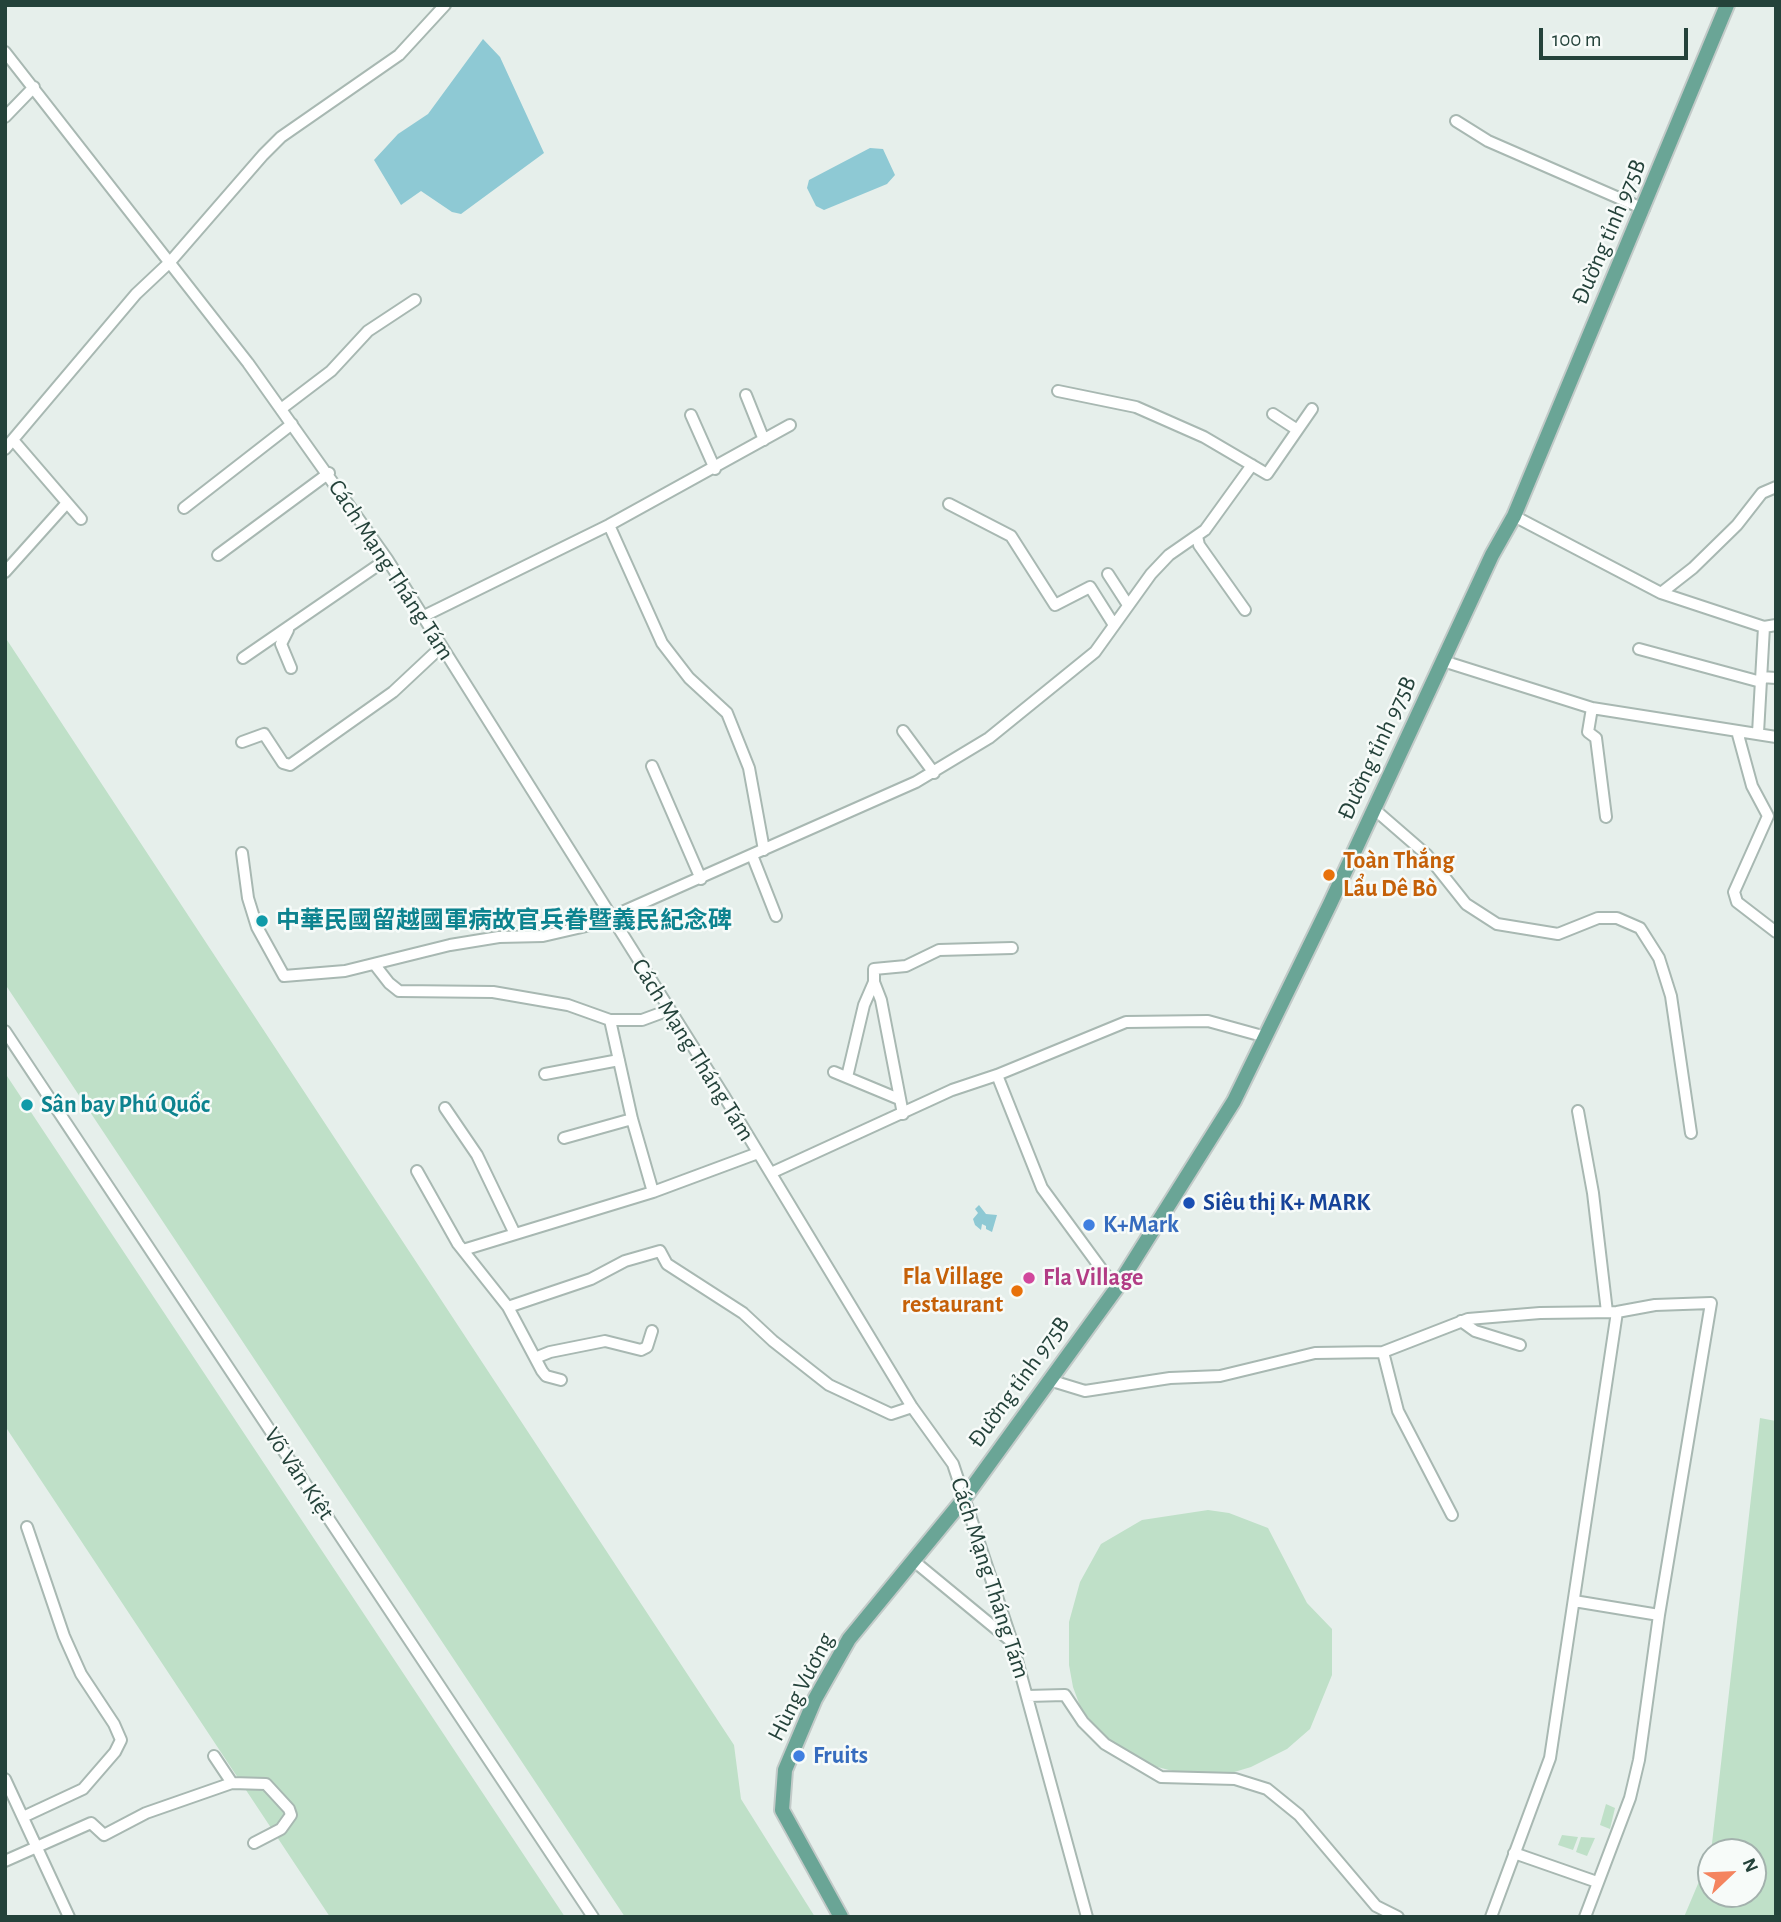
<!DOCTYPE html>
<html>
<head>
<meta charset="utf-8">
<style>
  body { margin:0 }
  #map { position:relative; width:1781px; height:1922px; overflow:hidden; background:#e6efeb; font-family:"Alegreya Sans",sans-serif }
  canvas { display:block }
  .frame { position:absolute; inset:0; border:7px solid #24423a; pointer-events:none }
  .north { position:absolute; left:1697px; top:1838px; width:70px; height:70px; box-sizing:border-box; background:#f7fbf9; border:2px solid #a3b1ad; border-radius:50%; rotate:67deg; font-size:19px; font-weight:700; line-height:28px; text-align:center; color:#24423a }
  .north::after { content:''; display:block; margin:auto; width:24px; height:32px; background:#f4845f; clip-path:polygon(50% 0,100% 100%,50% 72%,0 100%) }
  .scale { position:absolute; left:1539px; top:28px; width:149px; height:32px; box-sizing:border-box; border:4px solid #24423a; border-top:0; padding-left:9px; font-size:21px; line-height:24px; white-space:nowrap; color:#24423a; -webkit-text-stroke:5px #f7fbf9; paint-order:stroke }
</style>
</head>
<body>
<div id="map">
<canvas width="1781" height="1922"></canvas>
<div class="frame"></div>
<div class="north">N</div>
<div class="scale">100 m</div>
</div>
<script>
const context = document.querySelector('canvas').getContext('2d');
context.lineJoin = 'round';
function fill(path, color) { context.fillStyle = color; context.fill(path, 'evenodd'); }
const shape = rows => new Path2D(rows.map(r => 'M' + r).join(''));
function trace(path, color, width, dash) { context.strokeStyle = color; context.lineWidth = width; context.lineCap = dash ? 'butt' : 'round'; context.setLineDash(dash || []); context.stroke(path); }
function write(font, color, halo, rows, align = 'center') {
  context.font = font + ' "Alegreya Sans","Noto Sans SC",sans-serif'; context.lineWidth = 5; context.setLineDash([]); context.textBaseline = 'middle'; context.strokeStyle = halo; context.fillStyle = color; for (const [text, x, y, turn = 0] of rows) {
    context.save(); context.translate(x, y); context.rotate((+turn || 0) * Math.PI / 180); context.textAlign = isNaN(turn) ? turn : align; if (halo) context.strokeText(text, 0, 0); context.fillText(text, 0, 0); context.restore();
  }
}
const green = shape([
  [5,637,734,1745,741,1799,815,1917,625,1917,5,984],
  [5,1073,565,1917,330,1917,5,1426],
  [1760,1418,1776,1421,1776,1917,1684,1917,1711,1853,1711,1894,1753,1894,1753,1852,1711,1852],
  [1208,1510,1229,1513,1268,1528,1307,1603,1332,1629,1332,1675,1310,1729,1287,1749,1251,1767,1231,1773,1188,1775,1146,1764,1110,1743,1093,1724,1080,1706,1073,1687,1069,1665,1069,1622,1080,1582,1101,1544,1142,1520],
  [1606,1804,1615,1808,1610,1829,1600,1825],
  [1562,1835,1578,1837,1573,1850,1558,1845],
  [1581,1837,1595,1838,1587,1856,1576,1852]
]);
const water = shape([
  [483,39,500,57,544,153,461,214,452,212,421,191,401,205,374,160,398,134,428,114],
  [870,148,883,149,895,175,887,184,824,210,816,206,807,188,809,180],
  [979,1205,986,1214,997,1215,992,1232,986,1229,986,1226,982,1224,981,1230,975,1225,973,1219,978,1213,975,1209]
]);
const minor = shape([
  [5,52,248,363,387,559,724,1096,912,1407,953,1464,1012,1642,1087,1917],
  [5,117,34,87],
  [1456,121,1488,141,1644,209],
  [1058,391,1136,407,1204,437,1267,474,1312,409],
  [746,395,764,440],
  [281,409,331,371,368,331,415,300],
  [1273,414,1296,429],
  [691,415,715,469],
  [13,440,81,519],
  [5,449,136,294,170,262,263,155,281,137,399,55,445,5],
  [949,504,1011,536,1055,605,1090,587,1114,625],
  [184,508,292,424],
  [1514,516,1661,593,1764,627,1776,625],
  [609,525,662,643,689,678,727,713,749,768,764,850],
  [1197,536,1199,545,1245,610],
  [218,555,329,473],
  [5,572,66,504],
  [1108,574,1128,605],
  [1661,593,1693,568,1737,525,1762,493,1776,487],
  [422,617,609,525,790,425],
  [288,630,281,644,291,668],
  [1639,649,1761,682],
  [243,658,387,559],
  [1443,661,1592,708,1776,737],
  [1761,677,1776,678],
  [1592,708,1588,732,1596,738,1606,817],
  [903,731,934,773],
  [1737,731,1752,786,1768,816,1734,892,1737,902,1776,932],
  [1758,733,1764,627],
  [242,742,264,734,283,763,290,765,393,692,440,648],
  [652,766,701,879],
  [1374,809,1427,855,1466,904,1497,924,1558,934,1598,918,1617,918,1640,928,1659,958,1671,996,1691,1133],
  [242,853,248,898,257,927,284,976,345,971,450,945,499,937,543,936,595,924,916,782,989,738,1095,652,1151,574,1169,555,1205,530,1252,465],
  [752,855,776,916],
  [375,965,389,983,399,991,493,992,568,1005,610,1020],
  [5,1031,593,1917],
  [834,1072,899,1099],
  [545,1074,619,1060],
  [997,1075,1042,1188,1116,1289],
  [847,1077,864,1005,874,982],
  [445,1108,477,1155,515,1234],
  [1578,1111,1593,1193,1607,1312],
  [903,1114,881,1000,874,982,874,969,906,966,939,950,1012,948],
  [564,1138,632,1119],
  [417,1171,458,1244,508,1307,542,1371,546,1376,561,1380],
  [771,1173,952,1090,997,1075,1126,1022,1208,1021,1266,1037],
  [653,1192,632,1119,610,1020,642,1020,669,1010],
  [463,1250,653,1192,758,1153],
  [508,1307,591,1279,625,1261,660,1251,667,1264,743,1313,773,1341,829,1385,891,1414,912,1407],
  [1461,1321,1475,1331,1520,1345],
  [1383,1352,1398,1411,1452,1515],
  [535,1358,550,1352,605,1341,641,1350,647,1347,652,1331],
  [1049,1380,1085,1391,1170,1378,1220,1376,1315,1353,1383,1352,1468,1319,1540,1313,1617,1312,1655,1305,1711,1303,1659,1615,1639,1760,1630,1798,1585,1917],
  [915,1562,1012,1642],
  [1574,1601,1659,1615],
  [1027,1696,1065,1695,1083,1722,1105,1744,1161,1777,1235,1779,1267,1789,1299,1815,1376,1906,1398,1917],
  [214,1756,232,1783,266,1784,289,1809,291,1815,281,1829,254,1843],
  [5,1779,69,1917],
  [23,1817,83,1789,115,1752,121,1740,114,1724,81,1674,64,1636,27,1527],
  [1514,1853,1597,1882],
  [5,1861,91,1823,104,1835,146,1813,232,1783],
  [1491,1917,1550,1758,1617,1312]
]);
const major = shape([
  [841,1917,782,1810,785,1770,815,1699,849,1639,963,1500,1116,1289,1234,1101,1330,904,1492,555,1514,516,1727,5]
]);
const markers = [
  [1329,875,7,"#e8710a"],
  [262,921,7,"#0f9aa8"],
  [27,1105,7,"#0f9aa8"],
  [1189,1203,7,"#1a4fb4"],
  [1089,1225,7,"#3f7fe0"],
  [1029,1278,7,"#d1479c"],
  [1017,1291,7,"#e8710a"],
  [799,1756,7,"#3f7fe0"]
];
const streetNames = [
  ["Đường tỉnh 975B",1609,232,-67],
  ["Cách Mạng Tháng Tám",391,570,57],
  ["Đường tỉnh 975B",1377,748,-65],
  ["Cách Mạng Tháng Tám",693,1050,58],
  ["Đường tỉnh 975B",1019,1382,-54],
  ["Võ Văn Kiệt",299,1474,56],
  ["Cách Mạng Tháng Tám",990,1578,72],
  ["Hùng Vương",801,1687,-63]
];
const foodNames = [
  ["Toàn Thắng",1343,861],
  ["Lẩu Dê Bò",1343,889],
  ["Fla Village",1003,1277,"right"],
  ["restaurant",1003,1305,"right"]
];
const cultureNames = [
  ["中華民國留越國軍病故官兵眷暨義民紀念碑",276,921],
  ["Sân bay Phú Quốc",41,1105]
];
const transitNames = [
  ["Siêu thị K+ MARK",1203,1203]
];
const shopNames = [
  ["K+Mark",1103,1225],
  ["Fruits",813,1756]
];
const hotelNames = [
  ["Fla Village",1043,1278]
];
fill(green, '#bfe0c8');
fill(water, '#8ec9d4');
trace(minor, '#a8b8b2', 14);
trace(major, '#c2cac8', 18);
trace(minor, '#fff', 10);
trace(major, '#6aa596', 14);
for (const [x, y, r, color] of markers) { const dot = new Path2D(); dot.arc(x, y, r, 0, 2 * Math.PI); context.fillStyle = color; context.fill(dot); trace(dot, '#f7fbf9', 2.5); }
write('24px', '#24423a', '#f7fbf9', streetNames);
write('bold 24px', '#c56008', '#f7fbf9', foodNames, 'left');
write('bold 24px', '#0d838f', '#f7fbf9', cultureNames, 'left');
write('bold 24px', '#164399', '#f7fbf9', transitNames, 'left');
write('bold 24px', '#366cbe', '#f7fbf9', shopNames, 'left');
write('bold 24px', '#b23c85', '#f7fbf9', hotelNames, 'left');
</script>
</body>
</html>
